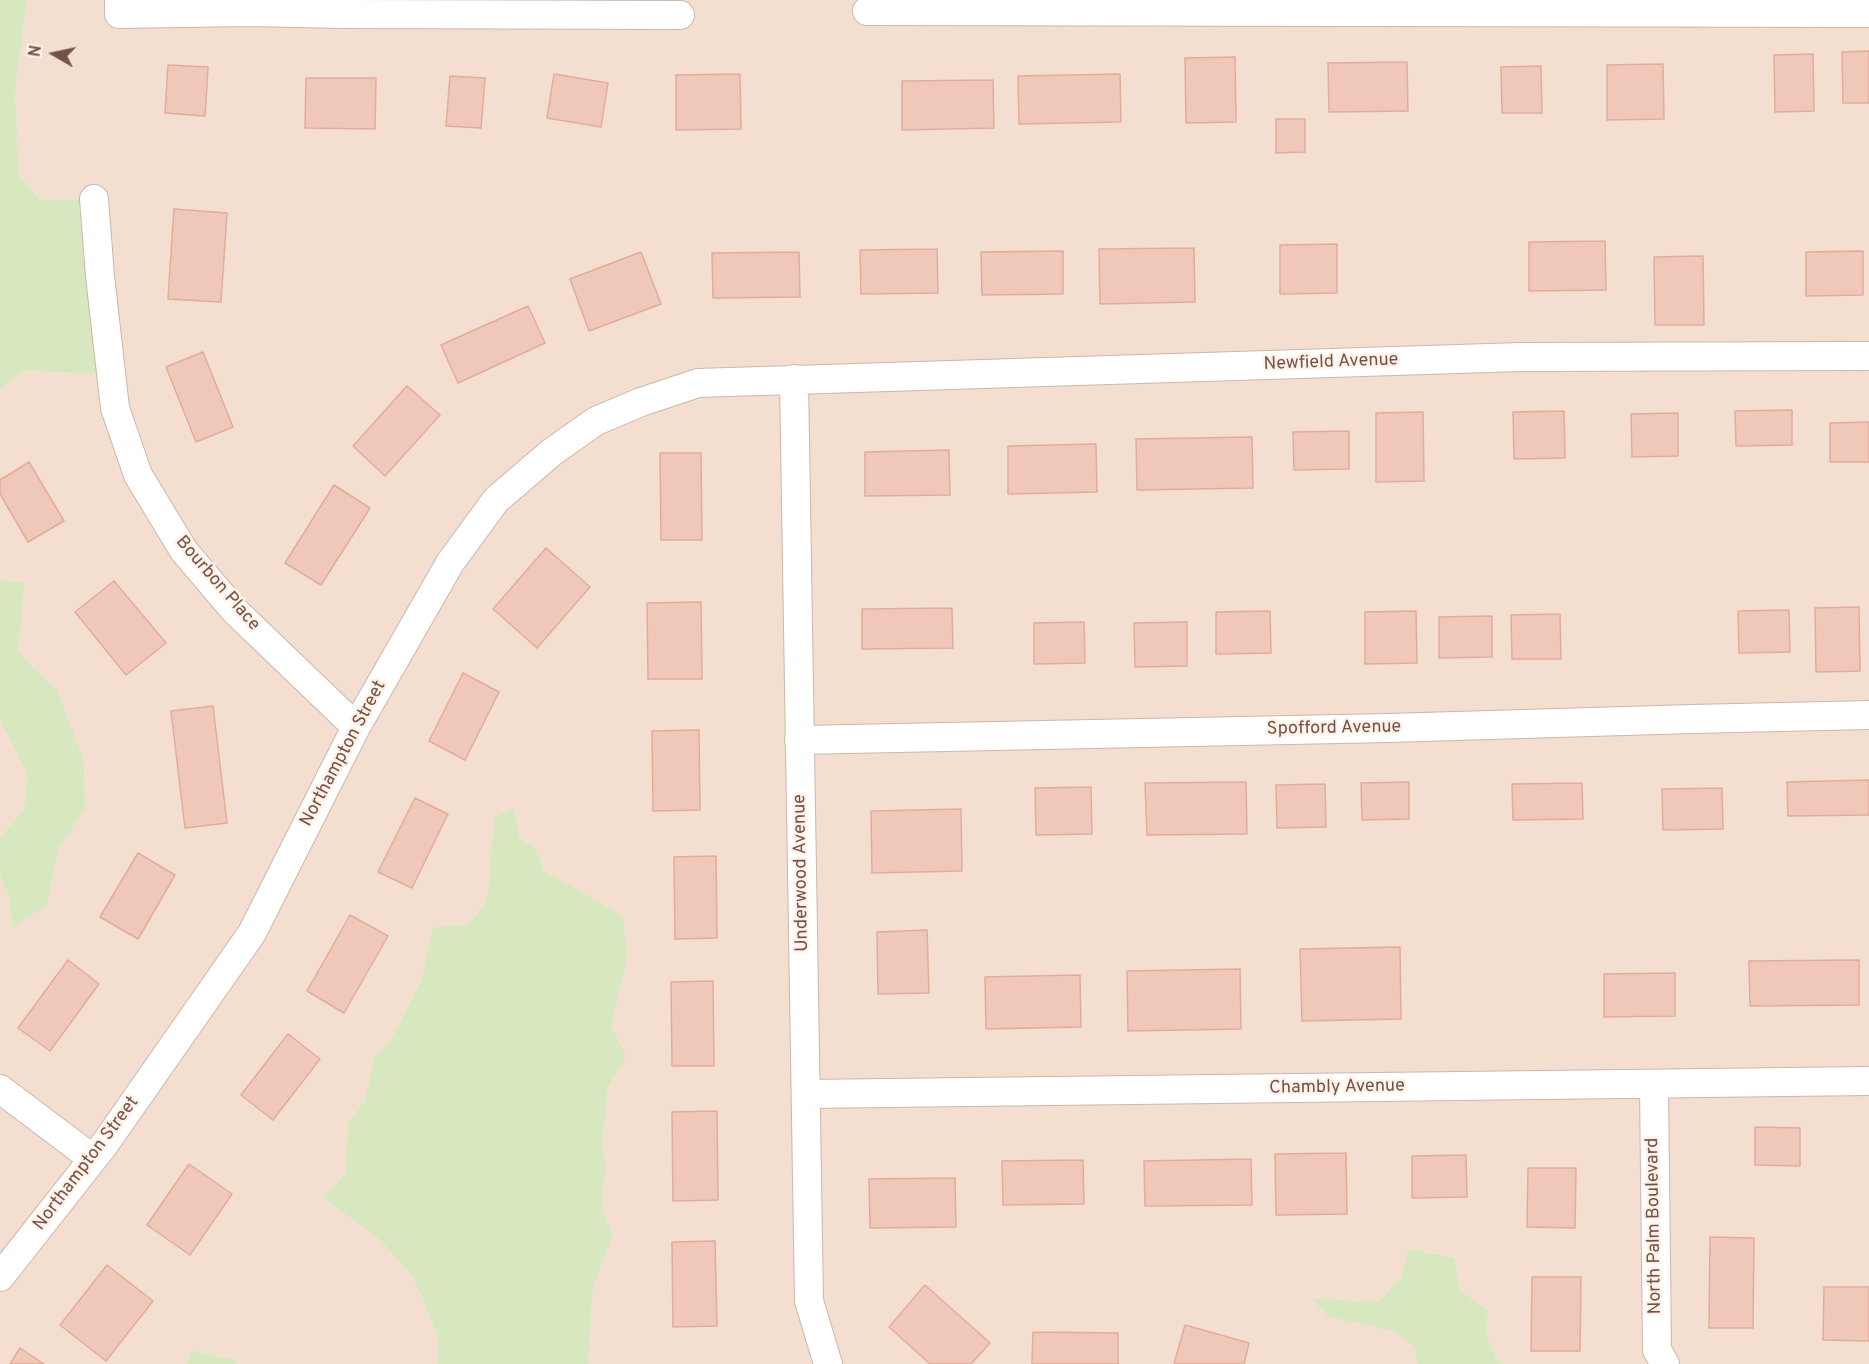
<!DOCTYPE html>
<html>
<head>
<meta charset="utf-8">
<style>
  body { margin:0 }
  #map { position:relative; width:1869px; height:1364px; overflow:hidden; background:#fbeee2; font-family:Overpass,sans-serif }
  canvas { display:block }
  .north { position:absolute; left:24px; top:24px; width:60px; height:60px; -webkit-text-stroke:4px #fff2e8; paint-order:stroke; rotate:279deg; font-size:16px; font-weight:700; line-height:24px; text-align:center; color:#725249 }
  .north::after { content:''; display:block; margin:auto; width:21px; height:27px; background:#725249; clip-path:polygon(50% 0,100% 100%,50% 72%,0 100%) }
</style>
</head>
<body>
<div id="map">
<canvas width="1869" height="1364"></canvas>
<div class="north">N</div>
</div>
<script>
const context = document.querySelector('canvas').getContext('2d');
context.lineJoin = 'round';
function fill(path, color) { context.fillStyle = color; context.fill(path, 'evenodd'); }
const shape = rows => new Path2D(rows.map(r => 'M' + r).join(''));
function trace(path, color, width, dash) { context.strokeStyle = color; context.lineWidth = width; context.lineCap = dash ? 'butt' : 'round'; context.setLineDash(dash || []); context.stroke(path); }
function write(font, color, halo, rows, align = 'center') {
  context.font = font + ' Overpass,sans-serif'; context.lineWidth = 5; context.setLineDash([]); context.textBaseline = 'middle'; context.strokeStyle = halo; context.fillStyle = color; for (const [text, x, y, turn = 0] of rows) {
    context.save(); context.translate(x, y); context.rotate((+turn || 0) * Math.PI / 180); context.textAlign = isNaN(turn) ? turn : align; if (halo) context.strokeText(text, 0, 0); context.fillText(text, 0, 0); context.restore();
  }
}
const residential = shape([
  [27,0,1869,0,1869,1364,1506,1364,1498,1361,1487,1337,1488,1310,1459,1291,1455,1258,1410,1248,1401,1277,1378,1302,1310,1298,1329,1317,1393,1330,1415,1347,1417,1364,588,1364,593,1289,613,1235,602,1208,606,1162,602,1149,608,1088,627,1056,611,1027,628,956,623,917,543,870,537,850,520,838,513,808,494,819,487,899,469,924,432,929,421,980,390,1041,375,1055,365,1100,348,1123,346,1171,331,1190,322,1197,381,1241,413,1277,439,1340,437,1364,237,1364,235,1360,191,1350,187,1364,0,1364,0,875,9,899,12,927,47,905,59,848,85,807,84,760,57,690,28,663,18,650,25,583,0,579,0,389,23,371,106,374,94,199,40,200,19,175,15,90],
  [0,721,27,773,24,810,0,837]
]);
const green = shape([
  [0,0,27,0,15,90,19,175,40,200,94,199,107,374,23,371,0,389],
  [0,579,25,583,18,650,28,663,57,690,84,760,85,808,59,848,47,905,12,928,9,899,0,875,0,837,24,810,27,773,0,721],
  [513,808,520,838,537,850,543,870,623,916,628,956,611,1027,627,1056,608,1088,602,1149,606,1162,602,1208,613,1235,593,1289,588,1364,437,1364,439,1340,413,1277,381,1241,322,1197,331,1190,346,1171,348,1123,365,1100,375,1055,390,1041,421,980,432,928,469,924,487,899,494,818],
  [1409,1248,1455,1258,1459,1290,1488,1310,1487,1337,1498,1361,1506,1364,1417,1364,1415,1347,1393,1331,1329,1317,1310,1298,1378,1302,1401,1277],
  [191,1350,235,1360,237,1364,187,1364]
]);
const building = shape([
  [1869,51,1869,103,1843,103,1842,52,1869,51],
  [1813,54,1814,111,1775,112,1774,55,1813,54],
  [1235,57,1236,122,1186,123,1185,58,1235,57],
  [1407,62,1408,111,1329,112,1328,63,1407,62],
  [1663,64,1664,119,1607,120,1607,65,1663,64],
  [168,65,208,67,205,116,165,113,168,65],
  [1541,66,1542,113,1502,113,1501,67,1541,66],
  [554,74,608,83,601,127,547,118,554,74],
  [740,74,741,129,676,130,676,75,740,74],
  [1120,74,1121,122,1019,124,1018,76,1120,74],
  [450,76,485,78,481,128,446,126,450,76],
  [306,78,376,78,375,129,305,128,306,78],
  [993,80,994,128,902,130,902,81,993,80],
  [1276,119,1305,119,1305,152,1276,153,1276,119],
  [174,209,227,213,221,302,168,299,174,209],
  [1605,241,1606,290,1529,291,1529,242,1605,241],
  [1337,244,1337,293,1280,294,1280,245,1337,244],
  [1194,248,1195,302,1100,304,1099,249,1194,248],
  [937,249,938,293,861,294,860,250,937,249],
  [1063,251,1063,294,982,295,981,252,1063,251],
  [1863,251,1863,295,1806,296,1806,252,1863,251],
  [641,252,661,304,589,331,570,279,641,252],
  [799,252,800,297,713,298,712,253,799,252],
  [1703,256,1704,325,1655,325,1654,257,1703,256],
  [528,306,545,343,458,383,441,345,528,306],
  [203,352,233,427,196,442,166,367,203,352],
  [407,386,440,415,385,476,353,446,407,386],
  [1792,410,1792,445,1736,446,1735,411,1792,410],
  [1564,411,1565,458,1514,459,1513,412,1564,411],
  [1423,412,1424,481,1376,482,1376,413,1423,412],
  [1678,413,1678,456,1632,457,1631,414,1678,413],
  [1869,422,1869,462,1830,462,1830,423,1869,422],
  [1349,431,1349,469,1294,470,1293,432,1349,431],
  [1252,437,1253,488,1137,490,1136,439,1252,437],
  [1096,444,1097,492,1008,494,1008,446,1096,444],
  [949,450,950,495,865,496,865,452,949,450],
  [660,453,701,453,702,540,661,540,660,453],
  [29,462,64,521,28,542,0,494,0,480,29,462],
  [334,485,370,508,321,585,285,563,334,485],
  [546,548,590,587,537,648,493,609,546,548],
  [114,581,166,643,126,675,75,612,114,581],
  [701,602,702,679,648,679,647,603,701,602],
  [1859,607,1860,671,1816,672,1815,608,1859,607],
  [952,608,953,648,862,649,862,609,952,608],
  [1789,610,1790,652,1739,653,1738,611,1789,610],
  [1270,611,1271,653,1216,654,1216,612,1270,611],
  [1416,611,1417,663,1365,664,1365,612,1416,611],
  [1560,614,1561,659,1512,659,1511,615,1560,614],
  [1492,616,1492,657,1439,658,1439,617,1492,616],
  [1084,622,1085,663,1034,664,1034,623,1084,622],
  [1187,622,1187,666,1135,667,1134,623,1187,622],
  [463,673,499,692,465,760,429,741,463,673],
  [213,706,227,823,185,828,171,711,213,706],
  [699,730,700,810,653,811,652,731,699,730],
  [1869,780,1869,815,1788,816,1787,782,1869,780],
  [1246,782,1247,834,1147,835,1145,783,1246,782],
  [1409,782,1409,819,1362,820,1361,783,1409,782],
  [1582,783,1583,819,1513,820,1512,784,1582,783],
  [1325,784,1326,827,1277,828,1276,785,1325,784],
  [1091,787,1092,834,1036,835,1035,788,1091,787],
  [1722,788,1723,829,1663,830,1662,789,1722,788],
  [415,798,448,814,412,888,378,872,415,798],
  [961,809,962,871,872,873,871,811,961,809],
  [138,853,175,875,138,939,100,917,138,853],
  [716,856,717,938,675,939,674,857,716,856],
  [350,915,388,936,344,1013,307,991,350,915],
  [927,930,929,993,878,994,877,932,927,930],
  [1400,947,1401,1019,1302,1021,1300,949,1400,947],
  [68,960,99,984,50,1051,18,1028,68,960],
  [1859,960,1859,1005,1750,1006,1749,961,1859,960],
  [1240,969,1241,1029,1128,1031,1127,971,1240,969],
  [1675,973,1675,1016,1604,1017,1604,974,1675,973],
  [1080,975,1081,1027,986,1029,985,977,1080,975],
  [713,981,714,1066,672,1066,671,982,713,981],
  [288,1034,320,1059,273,1120,241,1095,288,1034],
  [717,1111,718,1200,673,1201,672,1112,717,1111],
  [1755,1127,1800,1128,1800,1166,1755,1165,1755,1127],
  [1346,1153,1347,1214,1276,1215,1275,1154,1346,1153],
  [1466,1155,1467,1197,1412,1198,1412,1156,1466,1155],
  [1251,1159,1252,1205,1145,1206,1144,1161,1251,1159],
  [1083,1160,1084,1204,1003,1205,1002,1161,1083,1160],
  [189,1164,232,1194,190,1255,147,1225,189,1164],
  [1528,1168,1576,1168,1575,1228,1527,1227,1528,1168],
  [955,1178,956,1227,870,1228,869,1179,955,1178],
  [1710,1237,1754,1238,1753,1328,1709,1328,1710,1237],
  [715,1241,717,1326,673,1327,672,1242,715,1241],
  [107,1265,153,1301,106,1361,60,1325,107,1265],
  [1532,1277,1581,1277,1580,1351,1531,1351,1532,1277],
  [925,1285,990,1343,971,1364,930,1364,889,1327,925,1285],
  [1824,1287,1869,1287,1869,1341,1823,1340,1824,1287],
  [1185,1325,1249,1343,1244,1364,1174,1364,1185,1325],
  [1033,1332,1118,1333,1118,1364,1032,1364,1033,1332],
  [20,1348,44,1364,10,1364,20,1348]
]);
const minor = shape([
  [119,0,119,14,249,12,341,14,680,15],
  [867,11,1869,13],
  [94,199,100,276,115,408,138,475,184,551,235,611,356,727],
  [794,379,809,1301,828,1364],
  [799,740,1388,728,1692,719,1869,715],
  [1654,1085,1657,1350,1665,1364],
  [0,1089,93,1159],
  [806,1094,1869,1081],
  [0,1277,104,1145,252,933,356,727,450,563,496,500,552,452,596,421,641,402,698,383,1521,357,1869,356]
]);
const streetNames = [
  ["Newfield Avenue",1331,363,-2],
  ["Bourbon Place",217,584,49],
  ["Spofford Avenue",1334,729,-1],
  ["Northampton Street",344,754,-62],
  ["Underwood Avenue",802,873,-91],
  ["Chambly Avenue",1337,1088,-1],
  ["Northampton Street",87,1164,-53],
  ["North Palm Boulevard",1655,1226,-91]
];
fill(residential, '#f3ded0');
fill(green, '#d7e8c1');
fill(building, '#f0c8ba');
trace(building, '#e2ac9b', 1.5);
trace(minor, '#ceb6ac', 30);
trace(minor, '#fff', 28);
write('18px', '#725249', '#fff2e8', streetNames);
</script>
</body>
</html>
